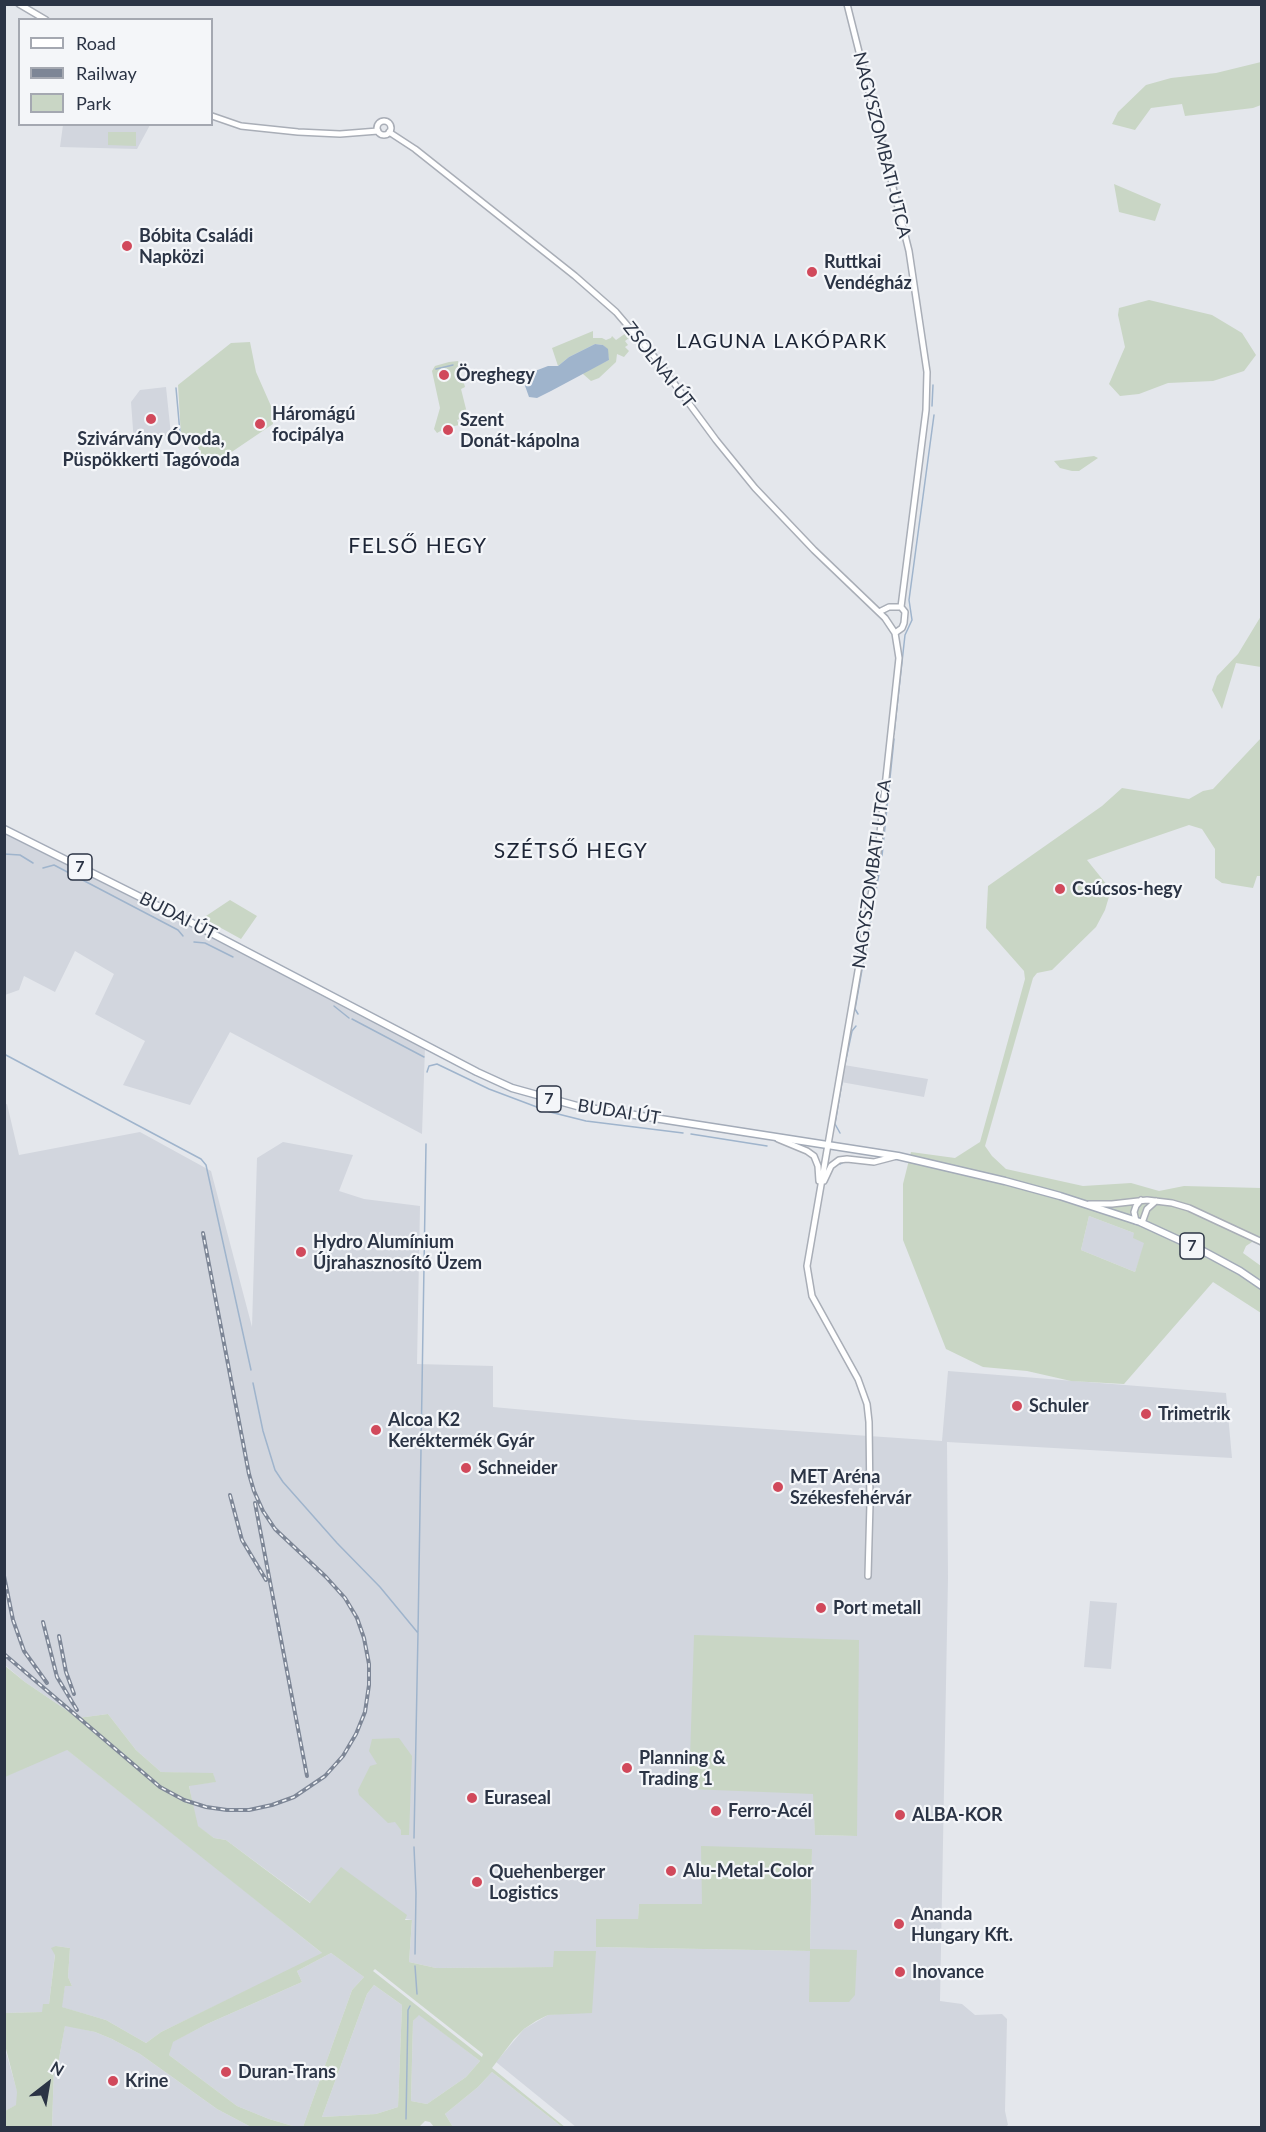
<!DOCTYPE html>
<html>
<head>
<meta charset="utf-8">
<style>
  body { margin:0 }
  #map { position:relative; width:1266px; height:2132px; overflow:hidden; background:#e4e7ec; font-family:Lato,sans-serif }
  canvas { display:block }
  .frame { position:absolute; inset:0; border:6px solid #2b3445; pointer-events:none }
  .legend { position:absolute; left:18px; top:18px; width:195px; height:108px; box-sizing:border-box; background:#f4f6f9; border:2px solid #a4a8b1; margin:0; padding:8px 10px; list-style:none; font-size:18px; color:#2b3445 }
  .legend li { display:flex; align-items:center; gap:12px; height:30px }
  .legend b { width:30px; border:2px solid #a4a8b1 }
  .north { position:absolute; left:18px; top:2054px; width:60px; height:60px; -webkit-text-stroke:4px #f4f6f9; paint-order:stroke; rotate:31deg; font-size:16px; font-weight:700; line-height:24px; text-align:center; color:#2b3445 }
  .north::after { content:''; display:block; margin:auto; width:21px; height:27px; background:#2b3445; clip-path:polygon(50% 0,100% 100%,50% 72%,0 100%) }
</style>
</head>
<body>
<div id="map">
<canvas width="1266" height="2132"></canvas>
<div class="frame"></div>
<ul class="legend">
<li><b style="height:8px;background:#fff"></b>Road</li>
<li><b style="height:8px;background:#7d8696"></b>Railway</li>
<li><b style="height:16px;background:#c9d6c5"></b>Park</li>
</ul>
<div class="north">N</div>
</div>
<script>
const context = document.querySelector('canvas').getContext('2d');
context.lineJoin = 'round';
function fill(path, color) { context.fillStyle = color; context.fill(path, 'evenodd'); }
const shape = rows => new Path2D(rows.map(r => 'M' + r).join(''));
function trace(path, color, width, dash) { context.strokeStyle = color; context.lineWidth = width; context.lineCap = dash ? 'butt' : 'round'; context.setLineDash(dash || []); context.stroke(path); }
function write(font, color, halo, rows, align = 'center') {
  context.font = font + ' Lato,sans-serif'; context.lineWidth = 4.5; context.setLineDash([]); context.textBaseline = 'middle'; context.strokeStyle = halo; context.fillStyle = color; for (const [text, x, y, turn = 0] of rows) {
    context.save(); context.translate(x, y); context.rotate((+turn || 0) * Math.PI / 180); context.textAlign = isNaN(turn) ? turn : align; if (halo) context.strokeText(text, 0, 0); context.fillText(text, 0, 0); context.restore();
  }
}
const built = shape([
  [63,125,150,125,137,149,60,147],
  [166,387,171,435,134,443,131,402,140,390],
  [4,831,425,1048,422,1134,230,1032,190,1105,123,1085,145,1041,95,1014,114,974,75,951,55,992,24,976,19,990,5,995],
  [844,1065,928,1079,924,1097,841,1082],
  [7,1104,19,1155,140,1132,211,1171,252,1327,257,1158,283,1142,353,1155,339,1191,364,1199,420,1206,417,1364,493,1366,493,1407,635,1420,942,1441,948,1371,1226,1393,1232,1458,947,1442,948,1578,940,2001,962,2004,975,2015,1002,2014,1007,2019,1005,2111,1008,2125,1005,2127,576,2127,496,2062,524,2029,548,2015,568,2013,553,1967,436,1968,409,1962,412,1920,311,1903,226,1840,214,1838,197,1826,189,1785,215,1782,213,1774,161,1772,136,1750,108,1714,78,1718,25,1682,5,1665,4,1105],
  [814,1794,857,1836,815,1835],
  [812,1849,810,1949,849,2002,810,1951,597,1947,596,1919,638,1919,639,1904,702,1904],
  [1089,1216,1134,1233,1145,1243,1135,1272,1081,1250],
  [1090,1601,1117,1603,1111,1669,1084,1667],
  [66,1749,209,1862,323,1954,161,2032,146,2043,106,2020,61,2007,65,1986,72,1986,68,1977,70,1948,56,1946,49,2004,43,2012,5,2013,4,1777],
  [331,1953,364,1977,352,1990,303,2127,296,2127,269,2119,237,2106,169,2055,172,2042,207,2024,302,1982,297,1971],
  [374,1985,402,2005,398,2107,376,2114,322,2117,367,1994],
  [419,2014,480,2061,466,2077,427,2104,411,2101,413,2021],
  [65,2025,95,2032,112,2039,140,2054,217,2109,251,2127,52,2128,54,2066,58,2064],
  [4,2045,17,2091,17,2105,5,2111],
  [492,2072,562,2127,453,2127,445,2114,478,2087]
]);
const green = shape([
  [1261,62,1261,105,1253,108,1185,116,1182,104,1151,108,1135,130,1112,124,1118,112,1146,85,1171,78,1216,73],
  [108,132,136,132,136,146,108,145],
  [1114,184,1161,204,1155,221,1119,212],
  [1149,300,1212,315,1242,333,1256,355,1244,371,1213,381,1168,383,1139,394,1120,396,1109,384,1125,347,1118,315,1119,308],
  [593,331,593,338,602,338,606,340,611,338,612,336,616,340,626,333,629,338,625,341,628,345,625,347,629,351,624,357,617,354,616,362,599,378,591,381,583,374,584,372,609,360,607,349,603,345,595,344,569,357,558,366,552,348],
  [250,342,256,372,271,406,273,424,208,468,192,435,181,436,178,385,231,343],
  [458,361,465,387,461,389,469,421,466,417,457,420,459,425,446,428,437,433,434,429,440,408,432,371,435,366,449,362],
  [1094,456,1098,458,1079,471,1072,471,1060,468,1054,461],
  [1261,616,1261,667,1236,663,1222,709,1212,690,1217,676,1238,654],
  [1261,738,1261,876,1257,876,1253,888,1222,883,1215,878,1215,849,1202,829,1189,825,1087,860,1111,890,1105,910,1096,927,1052,970,1037,973,1033,978,985,1146,992,1156,1006,1169,1083,1186,1131,1183,1159,1191,1184,1186,1261,1188,1261,1236,1246,1246,1243,1253,1261,1266,1261,1313,1213,1282,1124,1384,1071,1381,1027,1371,983,1367,946,1349,903,1240,903,1184,911,1152,955,1158,980,1142,1025,979,1024,971,986,928,988,886,1102,806,1122,788,1189,799,1203,791,1213,789],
  [1089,1216,1134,1233,1133,1238,1144,1243,1135,1272,1081,1250],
  [230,900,257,916,241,939,203,918],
  [694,1635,859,1640,857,1836,815,1835,813,1794,689,1789],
  [4,1665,25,1682,78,1718,108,1714,136,1750,161,1772,213,1773,216,1782,189,1786,198,1826,214,1838,226,1840,310,1903,341,1867,407,1915,405,1920,412,1920,409,1962,436,1968,553,1967,554,1951,596,1951,592,2013,548,2015,536,2021,524,2029,514,2039,492,2068,565,2127,562,2127,492,2072,478,2087,445,2114,453,2127,434,2127,430,2122,425,2121,419,2127,303,2127,352,1990,364,1977,331,1953,297,1971,302,1982,207,2024,173,2042,169,2055,237,2106,269,2119,296,2127,251,2127,217,2109,140,2054,112,2039,95,2032,65,2026,58,2064,54,2066,52,2127,5,2127,5,2111,16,2105,17,2092,5,2045,5,2013,42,2012,43,2004,49,2004,55,1955,51,1948,56,1946,70,1948,68,1977,72,1986,65,1986,62,2007,106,2020,146,2043,161,2032,322,1953,67,1750,5,1777],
  [375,1969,483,2054,482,2057,373,1971],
  [374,1985,402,2005,398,2107,376,2114,322,2117,367,1994],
  [419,2015,480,2061,466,2077,427,2104,411,2101,413,2021],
  [399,1738,412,1756,409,1835,401,1835,401,1830,395,1822,388,1823,359,1795,358,1790,370,1766,377,1764,369,1751,372,1739],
  [701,1846,812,1849,810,1949,857,1950,855,1995,849,2002,809,2002,810,1951,596,1947,596,1919,638,1919,639,1904,702,1904]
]);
const water = shape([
  [595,344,603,345,608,349,609,360,551,391,537,398,529,397,524,383,535,371,548,366,558,366,569,357]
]);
const stream = shape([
  [436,369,453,365],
  [176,388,180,433],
  [932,406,933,385],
  [894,734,905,635,912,620,909,600,934,415],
  [4,854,20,855,33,863],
  [882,856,894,739],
  [43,868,54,865,178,930,183,936],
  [194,942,205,943,233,957],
  [334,1006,349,1018],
  [858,1014,855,1009,880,868],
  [352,1019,424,1057],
  [4,1054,201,1159,206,1165,251,1370],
  [845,1064,852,1031,856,1026],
  [427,1072,429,1066,437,1064,489,1089,550,1112,586,1121,683,1133],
  [840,1133,835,1124,842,1082],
  [691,1134,767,1146],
  [840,1164,845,1161],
  [253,1383,263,1431,275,1470,283,1482,337,1543,380,1587,418,1633,414,1838],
  [418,1632,426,1144],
  [414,1847,416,1893,415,1954],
  [415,1966,417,1994],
  [406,2119,408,2010,410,2006]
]);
const secondary = shape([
  [19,4,46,20],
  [847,4,909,251,927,372,926,410,901,607,905,612,904,623,902,628,895,633],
  [212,116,241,126,298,132,340,134,378,131],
  '377 128a7 7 0 1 1 14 0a7 7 0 1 1-14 0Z',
  [389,132,415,149,575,276,616,312,657,360,716,440,755,488,814,550,885,618,895,633,899,658,877,861,807,1266,812,1296,858,1379,867,1404,869,1422,870,1503,868,1576],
  [879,612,889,607,901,607],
  [778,1139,807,1151,814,1156,818,1166,819,1181],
  [824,1181,831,1166,839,1160,847,1159,874,1162,897,1156],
  [1089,1204,1112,1204,1147,1200,1172,1203,1189,1208,1262,1242],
  [1136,1221,1134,1212,1136,1206,1141,1200],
  [1142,1223,1147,1209,1156,1201]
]);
const primary = shape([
  [4,829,194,924,477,1072,512,1088,577,1106,898,1156,1005,1181,1060,1196,1140,1222,1203,1251,1240,1271,1262,1286]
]);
const rail = shape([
  [230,1495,242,1540,266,1580],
  [255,1503,307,1776],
  [4,1576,13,1620,24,1651,47,1683],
  [43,1622,57,1677,77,1710],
  [59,1636,66,1672,74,1694],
  [4,1654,160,1787,184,1800,206,1807,227,1810,249,1810,272,1805,294,1797,325,1776,343,1756,356,1734,365,1712,369,1685,369,1664,364,1638,357,1618,345,1598,326,1577,275,1529,263,1511,254,1491,249,1474,203,1233]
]);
const markers = [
  [127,246,6,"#d1495b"],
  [812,272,6,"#d1495b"],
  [444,375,6,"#d1495b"],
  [151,419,6,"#d1495b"],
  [260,424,6,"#d1495b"],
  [448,430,6,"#d1495b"],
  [1060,889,6,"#d1495b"],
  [301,1252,6,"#d1495b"],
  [1017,1406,6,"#d1495b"],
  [1146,1414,6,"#d1495b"],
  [376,1430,6,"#d1495b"],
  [466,1468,6,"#d1495b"],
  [778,1487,6,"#d1495b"],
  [821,1608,6,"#d1495b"],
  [627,1768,6,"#d1495b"],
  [472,1798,6,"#d1495b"],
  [716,1811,6,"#d1495b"],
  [900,1815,6,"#d1495b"],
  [671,1871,6,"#d1495b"],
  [477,1882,6,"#d1495b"],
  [899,1924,6,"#d1495b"],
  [900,1972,6,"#d1495b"],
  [226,2072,6,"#d1495b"],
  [113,2081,6,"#d1495b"]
];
const shields = [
  [80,867,24],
  [549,1099,24],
  [1192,1246,24]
];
const shieldNames = [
  ["7",80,867],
  ["7",549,1099],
  ["7",1192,1246]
];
const streetNames = [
  ["NAGYSZOMBATI UTCA",882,145,76],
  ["ZSOLNAI ÚT",659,365,52],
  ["NAGYSZOMBATI UTCA",872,874,-82],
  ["BUDAI ÚT",178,916,27],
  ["BUDAI ÚT",619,1112,9]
];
const poiNames = [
  ["Bóbita Családi",139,236],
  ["Napközi",139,257],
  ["Ruttkai",824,262],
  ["Vendégház",824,283],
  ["Öreghegy",456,375],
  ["Háromágú",272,414],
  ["focipálya",272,435],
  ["Szent",460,420],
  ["Donát-kápolna",460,441],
  ["Szivárvány Óvoda,",151,439,"center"],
  ["Püspökkerti Tagóvoda",151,460,"center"],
  ["Csúcsos-hegy",1072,889],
  ["Hydro Alumínium",313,1242],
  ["Újrahasznosító Üzem",313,1263],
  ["Schuler",1029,1406],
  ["Trimetrik",1158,1414],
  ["Alcoa K2",388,1420],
  ["Keréktermék Gyár",388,1441],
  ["Schneider",478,1468],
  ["MET Aréna",790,1477],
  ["Székesfehérvár",790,1498],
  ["Port metall",833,1608],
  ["Planning &",639,1758],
  ["Trading 1",639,1779],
  ["Euraseal",484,1798],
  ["Ferro-Acél",728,1811],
  ["ALBA-KOR",912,1815],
  ["Alu-Metal-Color",683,1871],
  ["Quehenberger",489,1872],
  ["Logistics",489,1893],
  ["Ananda",911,1914],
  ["Hungary Kft.",911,1935],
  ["Inovance",912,1972],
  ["Duran-Trans",238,2072],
  ["Krine",125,2081]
];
const neighbourhoodNames = [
  ["LAGUNA LAKÓPARK",782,342]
];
const quarterNames = [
  ["FELSŐ HEGY",418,546],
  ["SZÉTSŐ HEGY",571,851]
];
fill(built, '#d2d6de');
fill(green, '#c9d6c5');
fill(water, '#9fb4cc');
trace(stream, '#9fb4cc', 1.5);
trace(secondary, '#a9aeb7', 8);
trace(primary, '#a3abb8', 9);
trace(secondary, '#fff', 5);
trace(primary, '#fff', 6);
trace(rail, '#7d8696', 4);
trace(rail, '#f4f6f9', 1.5, [4.5]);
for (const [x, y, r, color] of markers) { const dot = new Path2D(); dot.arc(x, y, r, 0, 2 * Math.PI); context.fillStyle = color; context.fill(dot); trace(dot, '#f4f6f9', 2); }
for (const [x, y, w] of shields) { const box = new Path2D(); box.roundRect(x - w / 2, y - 13, w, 26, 4.5); context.fillStyle = '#f4f6f9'; context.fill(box); trace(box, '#2b3445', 1.5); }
write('bold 16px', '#2b3445', null, shieldNames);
write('18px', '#2b3445', '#f4f6f9', streetNames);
write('bold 18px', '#2b3445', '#f4f6f9', poiNames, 'left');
context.letterSpacing = '1.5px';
write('20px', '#1d2536', '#f4f6f9', neighbourhoodNames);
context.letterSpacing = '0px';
context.letterSpacing = '1.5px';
write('21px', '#1d2536', '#f4f6f9', quarterNames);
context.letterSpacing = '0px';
</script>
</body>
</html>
